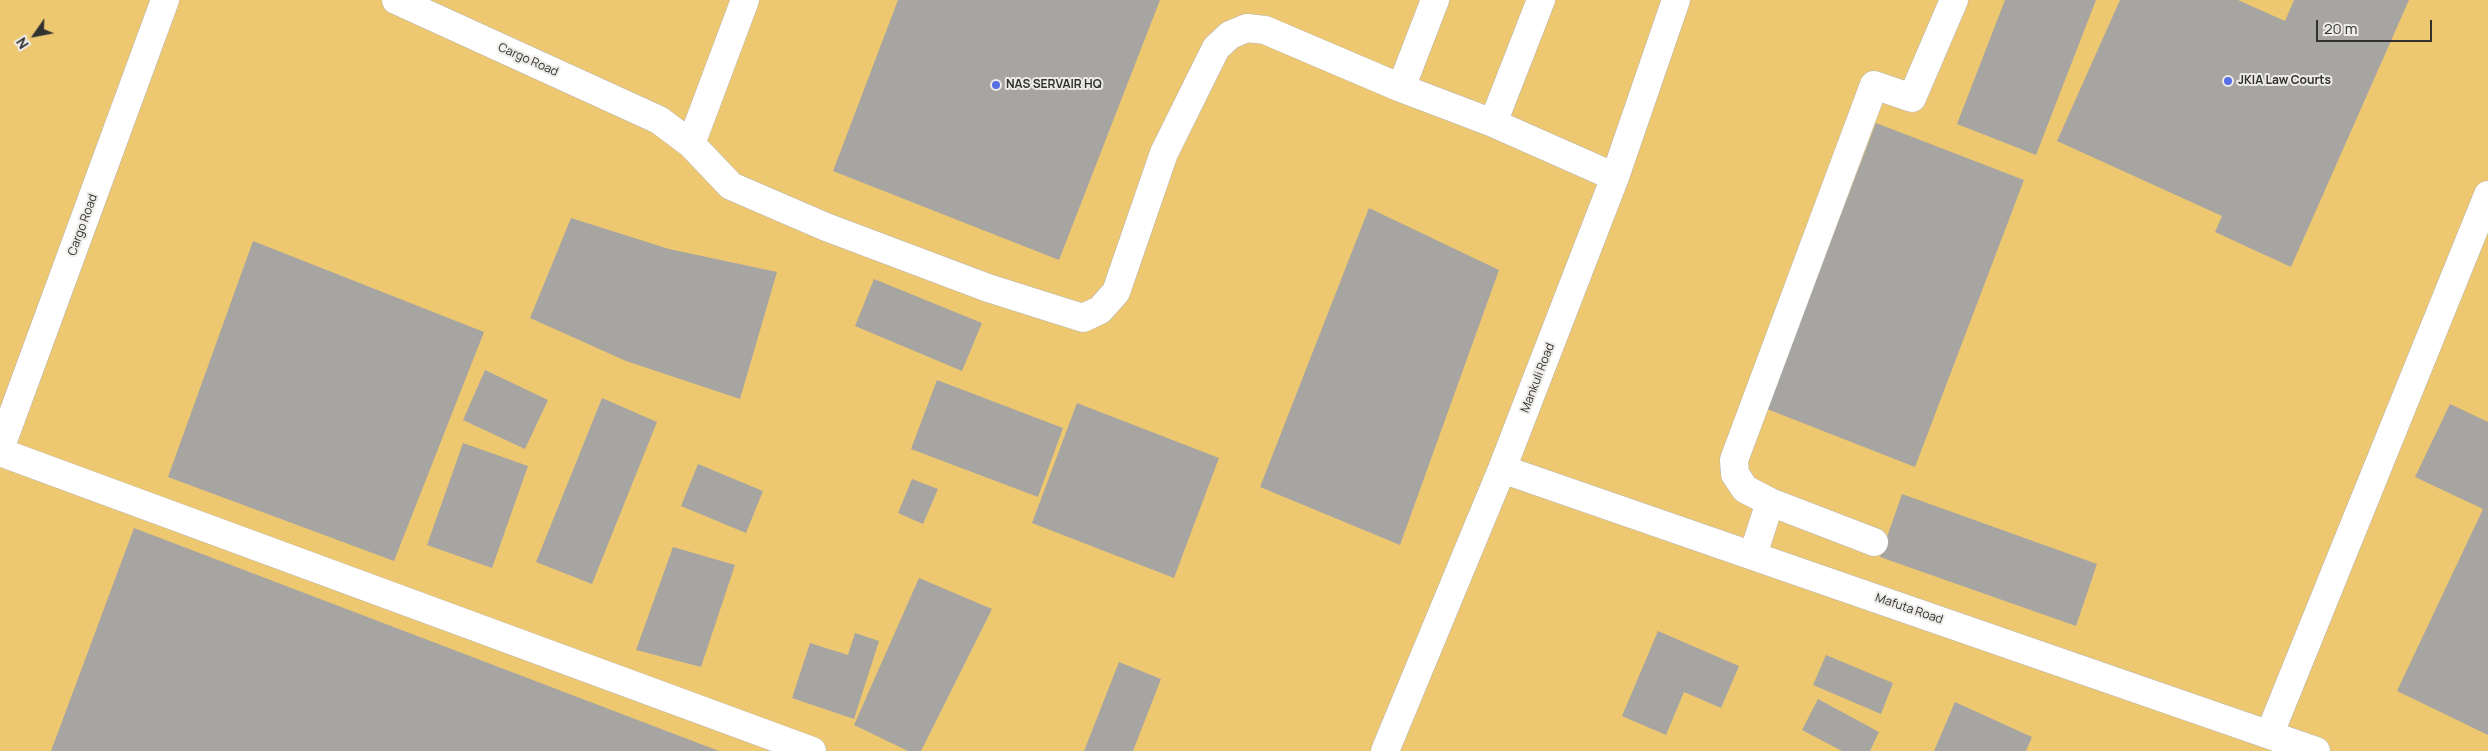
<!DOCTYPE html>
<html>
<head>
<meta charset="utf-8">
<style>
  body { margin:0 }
  #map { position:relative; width:2488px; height:751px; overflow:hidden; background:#e0deda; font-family:Manrope,sans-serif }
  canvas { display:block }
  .north { position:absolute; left:10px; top:10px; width:50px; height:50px; -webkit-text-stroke:4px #edebe7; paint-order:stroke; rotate:237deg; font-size:14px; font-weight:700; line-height:20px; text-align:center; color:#31312f }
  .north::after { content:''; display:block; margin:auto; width:18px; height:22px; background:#31312f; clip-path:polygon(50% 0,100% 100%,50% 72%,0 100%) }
  .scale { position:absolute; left:2316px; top:20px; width:116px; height:22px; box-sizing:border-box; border:2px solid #31312f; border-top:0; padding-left:6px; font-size:15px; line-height:18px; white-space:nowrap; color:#31312f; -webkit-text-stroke:4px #edebe7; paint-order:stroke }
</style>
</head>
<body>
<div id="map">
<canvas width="2488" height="751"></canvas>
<div class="north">N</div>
<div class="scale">20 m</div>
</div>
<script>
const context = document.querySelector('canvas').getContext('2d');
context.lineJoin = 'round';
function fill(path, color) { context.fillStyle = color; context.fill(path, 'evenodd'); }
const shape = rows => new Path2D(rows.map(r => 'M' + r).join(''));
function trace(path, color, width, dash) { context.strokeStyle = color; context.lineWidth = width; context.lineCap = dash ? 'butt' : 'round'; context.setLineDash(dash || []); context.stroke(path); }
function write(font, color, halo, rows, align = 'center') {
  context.font = font + ' Manrope,sans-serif'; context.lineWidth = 4; context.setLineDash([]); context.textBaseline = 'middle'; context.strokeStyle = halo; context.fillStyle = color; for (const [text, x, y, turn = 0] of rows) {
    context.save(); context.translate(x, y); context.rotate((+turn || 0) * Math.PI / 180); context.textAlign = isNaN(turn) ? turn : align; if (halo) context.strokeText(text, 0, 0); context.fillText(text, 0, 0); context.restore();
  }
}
const green = shape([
  [0,0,2488,0,2488,751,0,751]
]);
const building = shape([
  [898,0,1160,0,1059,260,833,171],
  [2005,0,2096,0,2036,155,1957,124],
  [2120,0,2238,0,2285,21,2294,0,2409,0,2291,267,2215,232,2222,216,2057,141],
  [1876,123,2024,180,1915,467,1767,409],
  [1369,208,1499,270,1400,545,1260,487],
  [571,218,669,249,777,272,740,399,626,361,530,318],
  [253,241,484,332,394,561,168,477],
  [874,279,982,323,962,371,855,326],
  [485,370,548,400,525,449,463,420],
  [937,380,1063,428,1038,497,911,449],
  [602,398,657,422,592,584,536,562],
  [1077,403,1219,458,1174,578,1032,523],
  [2450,404,2488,422,2488,735,2397,691,2483,509,2415,477],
  [463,443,528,466,492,568,427,545],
  [698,464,763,491,746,533,681,506],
  [912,479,938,489,923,524,898,513],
  [1902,494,2097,564,2076,626,1880,557],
  [134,528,719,751,51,751],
  [673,547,735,565,701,667,636,650],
  [919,578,992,609,921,751,908,751,854,725],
  [1658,631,1739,666,1721,708,1684,692,1666,735,1622,716],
  [855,633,879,641,854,719,792,698,810,643,848,655],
  [1826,655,1893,683,1881,714,1813,685],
  [1119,662,1161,679,1133,751,1084,751],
  [1818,699,1879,732,1870,751,1842,751,1802,730],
  [1955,702,2032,737,2026,751,1934,751]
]);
const minor = shape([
  [396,0,659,120,691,144,731,186,826,227,988,288,1083,318,1100,310,1116,292,1164,153,1216,48,1230,35,1247,28,1265,30,1401,88,1493,123,1615,177],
  [1401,88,1435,0],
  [1493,123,1541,0],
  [691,144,745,0],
  [0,449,165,0],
  [0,452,812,751],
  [1502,469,2316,751],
  [1874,542,1770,502,1745,489,1735,474,1734,460,1874,85,1912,98,1954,0],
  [1753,555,1770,502],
  [2270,733,2488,195],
  [1385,751,1502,469,1615,177,1676,0]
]);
const markers = [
  [2228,81,5,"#596fe6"],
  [996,85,5,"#596fe6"]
];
const streetNames = [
  ["Cargo Road",528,60,24],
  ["Cargo Road",83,225,-70],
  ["Mankuli Road",1538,378,-69],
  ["Mafuta Road",1909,609,19]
];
const poiNames = [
  ["JKIA Law Courts",2238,81],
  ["NAS SERVAIR HQ",1006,85]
];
fill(green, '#eec871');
fill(building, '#a7a5a1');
trace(minor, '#b5b3af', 29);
trace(minor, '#fff', 28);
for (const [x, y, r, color] of markers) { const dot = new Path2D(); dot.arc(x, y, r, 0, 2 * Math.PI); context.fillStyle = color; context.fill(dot); trace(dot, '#edebe7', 2); }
write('12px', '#31312f', '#edebe7', streetNames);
write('bold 12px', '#31312f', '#edebe7', poiNames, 'left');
</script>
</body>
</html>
